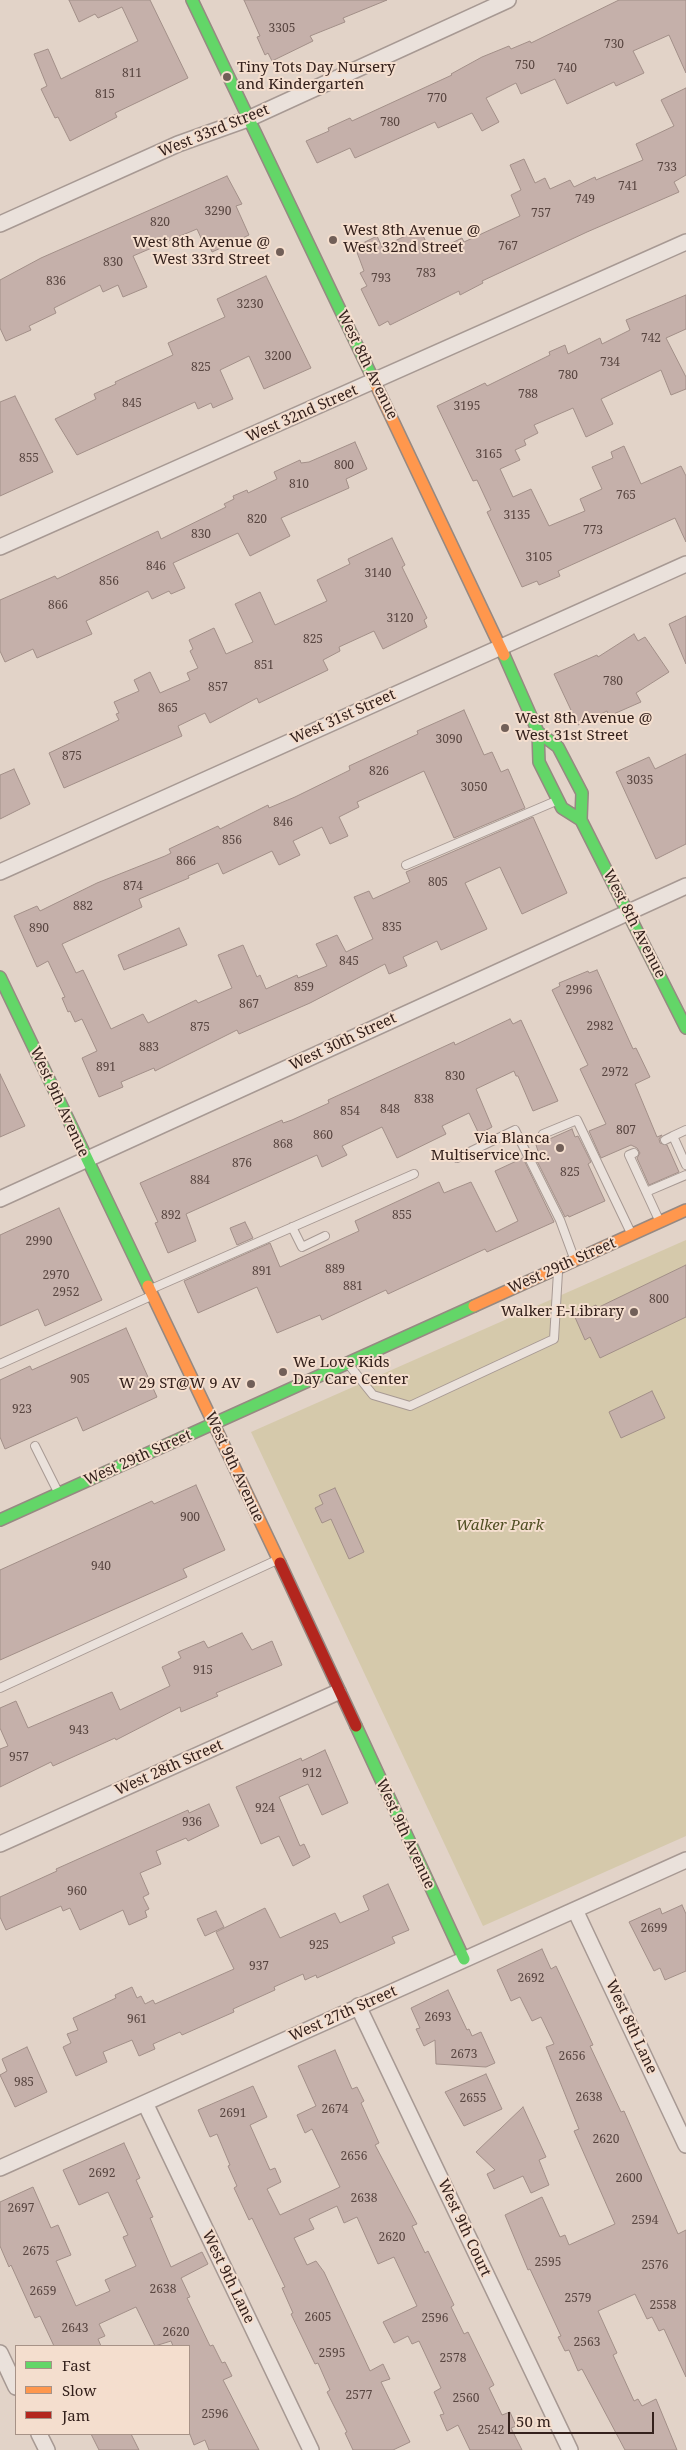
<!DOCTYPE html>
<html>
<head>
<meta charset="utf-8">
<style>
  body { margin:0 }
  #map { position:relative; width:686px; height:2450px; overflow:hidden; background:#e2d3c8; font-family:"Noto Serif",serif }
  canvas { display:block }
  .legend { position:absolute; left:15px; top:2345px; width:175px; height:90px; box-sizing:border-box; background:#f4dece; border:1px solid #a79287; margin:0; padding:6px 9px; list-style:none; font-size:15px; color:#34211c }
  .legend li { display:flex; align-items:center; gap:10px; height:25px }
  .legend b { width:25px; border:1px solid #a79287 }
  .scale { position:absolute; left:508px; top:2412px; width:146px; height:22px; box-sizing:border-box; border:2px solid #34211c; border-top:0; padding-left:6px; font-size:15px; line-height:18px; white-space:nowrap; color:#34211c; -webkit-text-stroke:4px #f4dece; paint-order:stroke }
</style>
</head>
<body>
<div id="map">
<canvas width="686" height="2450"></canvas>
<ul class="legend">
<li><b style="height:6px;background:#63d668"></b>Fast</li>
<li><b style="height:6px;background:#ff974d"></b>Slow</li>
<li><b style="height:6px;background:#b3261e"></b>Jam</li>
</ul>
<div class="scale">50 m</div>
</div>
<script>
const context = document.querySelector('canvas').getContext('2d');
context.lineJoin = 'round';
function fill(path, color) { context.fillStyle = color; context.fill(path, 'evenodd'); }
const shape = rows => new Path2D(rows.map(r => 'M' + r).join(''));
function trace(path, color, width, dash) { context.strokeStyle = color; context.lineWidth = width; context.lineCap = dash ? 'butt' : 'round'; context.setLineDash(dash || []); context.stroke(path); }
function write(font, color, halo, rows, align = 'center') {
  context.font = font + ' "Noto Serif",serif'; context.lineWidth = 4; context.setLineDash([]); context.textBaseline = 'middle'; context.strokeStyle = halo; context.fillStyle = color; for (const [text, x, y, turn = 0] of rows) {
    context.save(); context.translate(x, y); context.rotate((+turn || 0) * Math.PI / 180); context.textAlign = isNaN(turn) ? turn : align; if (halo) context.strokeText(text, 0, 0); context.fillText(text, 0, 0); context.restore();
  }
}
const green = shape([
  [686,1240,686,1836,483,1926,251,1432]
]);
const building = shape([
  [69,0,150,0,188,78,115,113,117,117,70,141,58,117,55,118,41,89,47,86,34,54,48,49,61,79,138,41,122,7,98,18,95,14,79,22,69,0],
  [244,0,387,0,343,18,345,22,310,36,313,41,272,61,268,53,265,55,257,37,260,36,244,0],
  [619,0,686,0,686,73,669,35,633,51,644,73,616,86,614,82,567,104,555,79,521,94,516,83,486,98,499,122,482,131,472,113,438,128,435,122,355,158,350,148,317,163,306,141,329,131,328,128,350,118,352,121,452,75,451,74,482,57,509,46,511,49,530,41,531,43,619,0],
  [686,88,686,175,674,182,679,192,587,232,482,281,483,283,460,295,459,291,390,325,388,321,379,326,361,289,367,286,360,273,364,271,355,247,377,236,382,247,420,229,431,253,462,238,464,242,520,216,511,195,521,190,510,165,524,159,535,183,545,178,550,189,570,180,574,187,595,177,596,180,643,160,636,144,674,126,661,100,686,88],
  [227,176,242,204,236,206,249,235,212,252,206,238,202,240,197,229,168,241,133,256,147,287,123,297,118,285,103,292,100,285,54,308,56,313,29,326,31,330,6,341,0,328,0,280,41,258,227,176],
  [266,276,311,368,264,389,249,356,220,370,233,399,213,408,211,403,198,409,195,402,77,455,55,419,96,399,94,394,116,384,115,382,173,355,168,343,225,317,217,299,266,276],
  [686,295,686,329,666,338,686,377,686,389,671,395,661,370,601,399,613,424,586,437,573,408,534,425,538,433,524,440,526,445,515,450,520,460,500,469,513,497,531,489,549,526,585,511,580,499,602,489,592,467,613,458,611,452,624,446,641,484,681,466,686,476,686,542,675,518,558,571,560,576,539,585,537,581,522,587,487,512,491,510,477,480,473,481,437,406,485,383,487,386,550,355,549,352,565,345,568,354,600,338,602,344,630,330,626,320,686,295],
  [15,396,53,472,0,496,0,402,15,396],
  [355,442,367,469,346,479,349,488,281,518,290,536,250,556,238,533,173,563,185,588,171,594,169,591,152,599,148,591,86,621,92,634,37,658,33,649,5,662,0,651,0,600,55,576,57,579,158,531,161,539,226,507,224,504,234,499,233,496,247,490,248,493,277,479,274,472,300,460,301,463,309,462,355,442],
  [392,538,405,565,402,567,427,618,424,620,427,627,383,649,374,631,339,647,340,651,323,660,328,670,259,703,257,698,210,723,205,713,178,726,182,736,64,788,49,753,119,720,116,714,119,713,114,702,139,691,134,680,150,672,160,693,190,680,187,673,198,668,190,651,193,649,189,640,214,628,226,654,253,642,235,604,260,592,275,625,327,601,317,580,350,564,348,559,392,538],
  [686,616,686,664,669,624,686,616],
  [634,634,638,641,645,637,669,672,636,693,641,702,609,716,607,711,578,725,554,674,597,655,598,657,634,634],
  [464,710,484,755,492,752,501,772,508,769,525,808,454,838,424,771,357,802,359,807,339,817,348,836,330,844,322,827,293,841,300,855,279,865,272,851,223,874,218,863,188,876,189,878,139,899,142,907,62,944,76,973,83,970,111,1029,143,1014,148,1023,196,1000,198,1003,232,988,218,955,243,945,257,977,260,975,266,989,297,975,298,978,327,966,316,944,337,935,346,952,373,939,354,897,369,891,373,899,410,882,406,872,533,817,567,893,522,914,500,867,465,883,487,929,441,950,437,941,403,957,407,966,389,974,385,964,310,1003,239,1034,237,1030,155,1071,154,1068,121,1082,123,1087,99,1097,82,1058,97,1051,82,1019,75,1022,70,1011,68,1012,62,998,65,997,48,961,37,967,14,916,37,906,40,911,97,883,165,856,171,853,169,849,218,826,220,829,268,805,269,808,295,797,350,770,349,766,418,734,417,731,464,710],
  [686,754,686,844,656,859,616,772,649,757,655,769,686,754],
  [14,769,30,804,0,819,0,775,14,769],
  [179,928,187,945,124,970,118,955,179,928],
  [597,970,633,1049,636,1048,650,1077,635,1084,657,1137,662,1135,659,1139,660,1143,667,1145,679,1172,649,1185,637,1158,640,1153,637,1148,631,1145,601,1158,589,1131,606,1124,580,1069,588,1065,552,990,560,986,559,983,588,971,589,973,597,970],
  [510,1019,513,1024,521,1020,558,1101,533,1111,518,1076,516,1076,514,1071,476,1089,492,1127,479,1134,469,1113,442,1126,446,1134,397,1158,382,1127,342,1146,347,1155,322,1167,317,1155,186,1214,196,1241,168,1253,155,1223,158,1222,140,1183,282,1120,283,1123,292,1120,329,1103,328,1100,352,1089,454,1042,455,1045,510,1019],
  [0,1074,25,1126,0,1137,0,1074],
  [572,1129,575,1137,578,1136,591,1162,588,1164,605,1201,569,1217,568,1215,565,1217,533,1153,538,1151,536,1145,572,1129],
  [523,1158,554,1222,487,1252,485,1249,388,1294,386,1290,322,1320,320,1315,277,1333,257,1287,198,1313,184,1281,270,1243,280,1267,359,1231,355,1221,439,1182,444,1193,471,1182,496,1232,518,1221,495,1171,523,1158],
  [59,1208,102,1300,45,1326,38,1309,0,1326,0,1235,59,1208],
  [245,1222,253,1238,237,1245,230,1228,245,1222],
  [686,1265,686,1317,600,1358,590,1337,585,1340,574,1315,596,1305,597,1308,686,1265],
  [126,1328,157,1397,83,1431,77,1417,5,1449,0,1437,0,1380,30,1366,32,1370,126,1328],
  [652,1391,665,1418,621,1438,609,1412,652,1391],
  [196,1485,225,1550,183,1569,187,1577,0,1660,0,1570,152,1501,154,1504,196,1485],
  [335,1488,364,1552,349,1559,331,1519,322,1523,315,1508,323,1504,319,1495,335,1488],
  [242,1633,252,1650,272,1641,282,1665,216,1693,218,1696,181,1712,180,1707,116,1740,115,1738,53,1766,51,1762,0,1787,0,1749,8,1746,0,1728,0,1708,16,1701,28,1728,112,1692,120,1710,170,1686,162,1667,181,1658,178,1652,204,1641,208,1648,242,1633],
  [325,1750,348,1803,322,1815,308,1784,279,1797,300,1846,304,1844,310,1857,293,1866,279,1836,261,1844,236,1787,301,1758,302,1761,325,1750],
  [209,1804,219,1826,188,1841,186,1838,156,1851,161,1864,140,1873,149,1894,143,1897,149,1909,145,1911,147,1917,129,1925,123,1910,80,1930,70,1908,63,1911,61,1906,6,1930,0,1917,0,1897,57,1871,56,1869,188,1810,189,1813,209,1804],
  [388,1884,409,1930,392,1937,395,1943,317,1978,316,1975,305,1980,303,1974,274,1987,275,1990,233,2009,234,2012,182,2035,180,2032,153,2044,155,2049,139,2056,132,2040,103,2052,107,2062,76,2076,63,2047,71,2043,67,2034,78,2030,73,2018,116,1998,115,1995,132,1987,137,1998,141,1996,145,2004,153,2000,155,2004,234,1969,216,1932,265,1908,280,1938,335,1913,340,1923,369,1910,363,1896,388,1884],
  [682,1905,686,1914,686,1971,665,1980,660,1968,654,1971,629,1922,660,1908,662,1914,682,1905],
  [216,1911,224,1927,205,1936,197,1919,216,1911],
  [542,1949,551,1969,556,1966,581,2019,593,2045,590,2046,621,2112,624,2111,678,2234,686,2230,686,2377,664,2329,659,2331,652,2317,647,2319,635,2294,598,2311,617,2353,613,2355,634,2401,638,2399,642,2406,656,2399,677,2450,625,2450,582,2369,578,2371,569,2350,565,2351,558,2337,561,2336,530,2269,528,2270,505,2215,542,2197,560,2237,565,2235,569,2245,615,2224,574,2131,579,2129,546,2047,554,2044,541,2017,532,2021,520,1997,511,2001,497,1970,542,1949],
  [448,1990,467,2030,469,2029,472,2036,481,2032,495,2063,486,2067,436,2064,435,2040,424,2046,416,2029,420,2028,411,2008,448,1990],
  [27,2047,47,2092,15,2107,0,2075,7,2071,2,2059,27,2047],
  [335,2050,352,2089,357,2087,364,2101,361,2103,379,2143,375,2145,417,2224,412,2226,425,2253,428,2251,454,2305,451,2307,464,2334,468,2332,494,2385,489,2388,502,2415,510,2412,516,2426,511,2428,522,2450,470,2450,458,2425,447,2431,440,2415,444,2414,434,2392,441,2388,419,2341,412,2344,408,2336,394,2343,383,2322,417,2306,394,2257,378,2264,357,2217,344,2223,337,2206,309,2219,314,2229,294,2238,307,2265,316,2261,324,2272,370,2371,383,2364,390,2379,381,2382,410,2442,393,2450,353,2450,345,2433,347,2432,327,2392,330,2390,318,2363,315,2364,291,2314,293,2313,282,2288,285,2287,252,2218,249,2220,234,2188,237,2186,228,2166,230,2165,217,2134,210,2137,198,2110,253,2086,267,2117,250,2125,270,2170,275,2168,281,2182,267,2189,280,2215,340,2187,312,2129,305,2133,297,2115,316,2106,298,2066,335,2050],
  [486,2074,502,2109,464,2126,445,2092,486,2074],
  [523,2107,546,2157,539,2160,549,2185,531,2193,523,2176,494,2189,487,2174,495,2170,476,2152,523,2107],
  [124,2143,140,2178,136,2180,153,2217,150,2218,171,2267,202,2252,208,2264,181,2278,190,2297,187,2298,210,2346,213,2345,222,2363,225,2362,232,2376,223,2380,259,2450,209,2450,205,2440,194,2445,189,2432,189,2346,173,2346,171,2341,155,2346,136,2307,99,2324,105,2336,98,2339,101,2346,54,2346,40,2316,35,2318,11,2265,9,2267,0,2246,0,2202,33,2187,51,2228,58,2225,71,2255,56,2261,76,2306,110,2291,105,2280,136,2266,123,2237,128,2235,108,2192,79,2205,63,2170,124,2143],
  [91,2434,131,2434,139,2450,99,2450,91,2434]
]);
const lane = shape([
  [406,865,556,801],
  [543,1134,577,1120,631,1233],
  [673,1136,686,1130],
  [665,1140,673,1136,686,1165],
  [634,1153,629,1155,659,1220],
  [457,1158,515,1130,560,1220,574,1258],
  [646,1192,686,1175],
  [292,1227,302,1247,325,1236],
  [151,1289,414,1174],
  [0,1364,151,1296],
  [349,1365,373,1395,410,1406,554,1339,558,1272],
  [35,1446,58,1492],
  [0,1688,277,1560]
]);
const street = shape([
  [0,224,178,144,248,119,508,0],
  [0,547,686,242],
  [0,872,686,564],
  [0,1199,686,886],
  [0,1844,338,1692],
  [575,1910,686,2145],
  [358,2006,570,2450],
  [145,2103,311,2450],
  [0,2168,686,1860],
  [0,2353,16,2387],
  [39,2434,47,2450]
]);
const fast = shape([
  [192,0,376,385],
  [504,655,538,732,539,762,562,808,581,820,686,1028],
  [538,732,558,747,582,793,581,820],
  [0,977,148,1286],
  [0,1520,474,1306],
  [356,1726,464,1959]
]);
const slow = shape([
  [376,385,504,655],
  [148,1286,280,1563],
  [474,1306,686,1210]
]);
const jam = shape([
  [280,1563,356,1726]
]);
const markers = [
  [227,77,5,"#715f58"],
  [333,240,5,"#715f58"],
  [280,252,5,"#715f58"],
  [505,728,5,"#715f58"],
  [560,1148,5,"#715f58"],
  [634,1312,5,"#715f58"],
  [283,1372,5,"#715f58"],
  [251,1384,5,"#715f58"]
];
const numberNames = [
  ["3305",282,29],
  ["730",614,45],
  ["750",525,66],
  ["740",567,69],
  ["811",132,74],
  ["815",105,95],
  ["770",437,99],
  ["780",390,123],
  ["733",667,168],
  ["741",628,187],
  ["749",585,200],
  ["3290",218,212],
  ["757",541,214],
  ["820",160,223],
  ["767",508,247],
  ["830",113,263],
  ["783",426,274],
  ["793",381,279],
  ["836",56,282],
  ["3230",250,305],
  ["742",651,339],
  ["3200",278,357],
  ["734",610,363],
  ["825",201,368],
  ["780",568,376],
  ["788",528,395],
  ["845",132,404],
  ["3195",467,407],
  ["3165",489,455],
  ["855",29,459],
  ["800",344,466],
  ["810",299,485],
  ["765",626,496],
  ["3135",517,516],
  ["820",257,520],
  ["773",593,531],
  ["830",201,535],
  ["3105",539,558],
  ["846",156,567],
  ["3140",378,574],
  ["856",109,582],
  ["866",58,606],
  ["3120",400,619],
  ["825",313,640],
  ["851",264,666],
  ["780",613,682],
  ["857",218,688],
  ["865",168,709],
  ["3090",449,740],
  ["875",72,757],
  ["826",379,772],
  ["3035",640,781],
  ["3050",474,788],
  ["846",283,823],
  ["856",232,841],
  ["866",186,862],
  ["805",438,883],
  ["874",133,887],
  ["882",83,907],
  ["835",392,928],
  ["890",39,929],
  ["845",349,962],
  ["859",304,988],
  ["2996",579,991],
  ["867",249,1005],
  ["2982",600,1027],
  ["875",200,1028],
  ["883",149,1048],
  ["891",106,1068],
  ["2972",615,1073],
  ["830",455,1077],
  ["838",424,1100],
  ["848",390,1110],
  ["854",350,1112],
  ["807",626,1131],
  ["860",323,1136],
  ["868",283,1145],
  ["876",242,1164],
  ["825",570,1173],
  ["884",200,1181],
  ["892",171,1216],
  ["855",402,1216],
  ["2990",39,1242],
  ["889",335,1270],
  ["891",262,1272],
  ["2970",56,1276],
  ["881",353,1287],
  ["2952",66,1293],
  ["800",659,1300],
  ["905",80,1380],
  ["923",22,1410],
  ["900",190,1518],
  ["940",101,1567],
  ["915",203,1671],
  ["943",79,1731],
  ["957",19,1758],
  ["912",312,1774],
  ["924",265,1809],
  ["936",192,1823],
  ["960",77,1892],
  ["2699",654,1929],
  ["925",319,1946],
  ["937",259,1967],
  ["2692",531,1979],
  ["2693",438,2018],
  ["961",137,2020],
  ["2673",464,2055],
  ["2656",572,2057],
  ["985",24,2083],
  ["2638",589,2098],
  ["2655",473,2099],
  ["2674",335,2110],
  ["2691",233,2114],
  ["2620",606,2140],
  ["2656",354,2157],
  ["2692",102,2174],
  ["2600",629,2179],
  ["2638",364,2199],
  ["2697",21,2209],
  ["2594",645,2221],
  ["2620",392,2238],
  ["2675",36,2252],
  ["2595",548,2263],
  ["2576",655,2266],
  ["2638",163,2290],
  ["2659",43,2292],
  ["2579",578,2299],
  ["2558",663,2306],
  ["2605",318,2318],
  ["2596",435,2319],
  ["2643",75,2329],
  ["2620",176,2333],
  ["2563",587,2343],
  ["2595",332,2354],
  ["2578",453,2359],
  ["2577",359,2396],
  ["2560",466,2399],
  ["2596",215,2415],
  ["2542",491,2431]
];
const poiNames = [
  ["Tiny Tots Day Nursery",237,68],
  ["and Kindergarten",237,85],
  ["West 8th Avenue @",343,231],
  ["West 32nd Street",343,248],
  ["West 8th Avenue @",270,243,"right"],
  ["West 33rd Street",270,260,"right"],
  ["West 8th Avenue @",515,719],
  ["West 31st Street",515,736],
  ["Via Blanca",550,1139,"right"],
  ["Multiservice Inc.",550,1156,"right"],
  ["Walker E-Library",624,1312,"right"],
  ["We Love Kids",293,1363],
  ["Day Care Center",293,1380],
  ["W 29 ST@W 9 AV",241,1384,"right"]
];
const streetNames = [
  ["West 33rd Street",214,131,-22],
  ["West 8th Avenue",367,365,64],
  ["West 32nd Street",302,414,-24],
  ["West 31st Street",343,717,-24],
  ["West 8th Avenue",634,924,63],
  ["West 30th Street",343,1042,-25],
  ["West 9th Avenue",59,1102,65],
  ["West 29th Street",562,1266,-24],
  ["West 29th Street",138,1458,-24],
  ["West 9th Avenue",234,1467,65],
  ["West 28th Street",169,1768,-24],
  ["West 9th Avenue",405,1834,65],
  ["West 27th Street",343,2014,-24],
  ["West 8th Lane",631,2027,65],
  ["West 9th Court",464,2228,65],
  ["West 9th Lane",228,2277,64]
];
const parkNames = [
  ["Walker Park",500,1526]
];
fill(green, '#d5c9ab');
fill(building, '#c5b0aa');
trace(building, '#a28f88', 1);
trace(lane, '#a79993', 10);
trace(street, '#a79993', 18);
trace(fast, '#968982', 14);
trace(slow, '#968982', 14);
trace(jam, '#968982', 14);
trace(lane, '#eae1db', 8);
trace(street, '#eae1db', 15);
trace(fast, '#63d668', 11);
trace(slow, '#ff974d', 11);
trace(jam, '#b3261e', 11);
for (const [x, y, r, color] of markers) { const dot = new Path2D(); dot.arc(x, y, r, 0, 2 * Math.PI); context.fillStyle = color; context.fill(dot); trace(dot, '#f4dece', 2); }
write('12px', '#584540', null, numberNames);
write('15px', '#34211c', '#f4dece', poiNames, 'left');
write('15px', '#34211c', '#f4dece', streetNames);
write('italic 15px', '#504f23', '#f4dece', parkNames);
</script>
</body>
</html>
